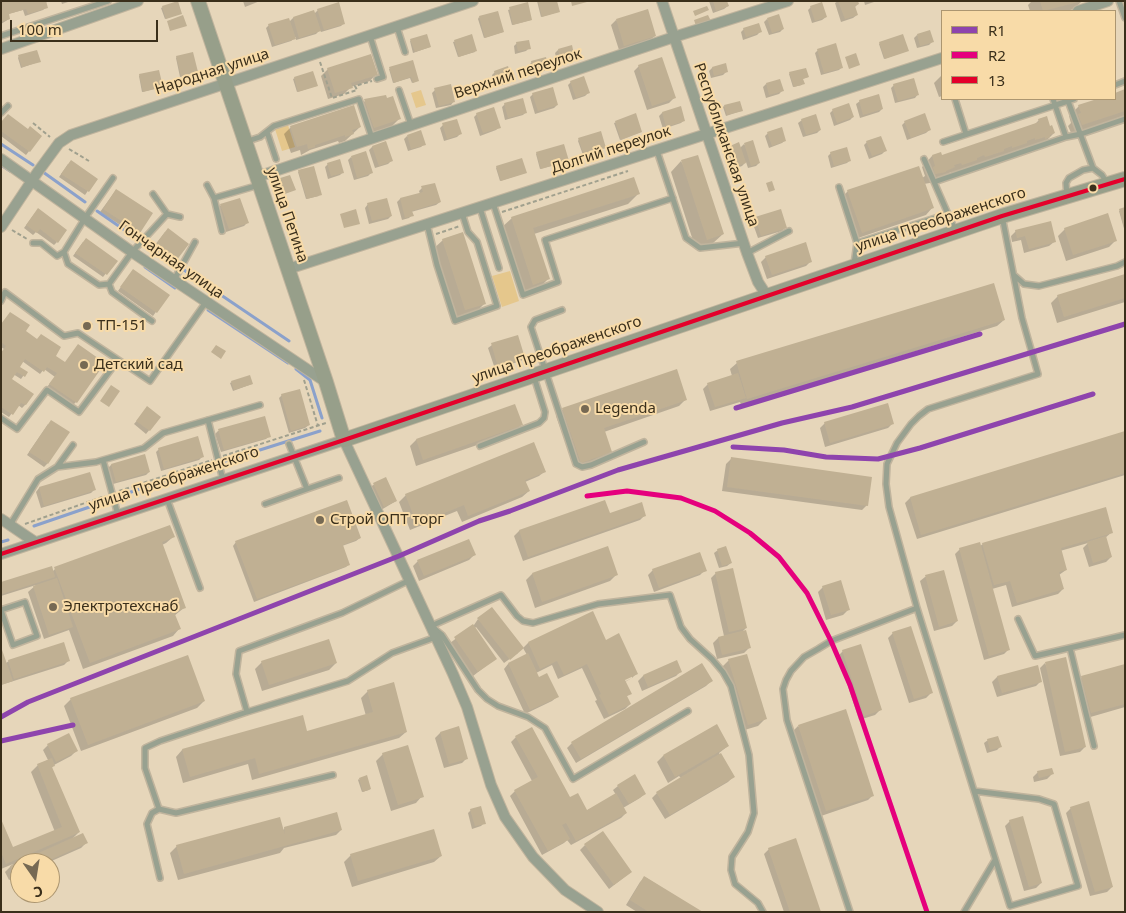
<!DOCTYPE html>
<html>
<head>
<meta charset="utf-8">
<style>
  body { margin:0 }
  #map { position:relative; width:1126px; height:913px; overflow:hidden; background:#e6d6ba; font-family:"Noto Sans",sans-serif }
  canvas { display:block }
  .frame { position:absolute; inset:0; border:2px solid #3a2f1b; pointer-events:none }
  .legend { position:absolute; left:941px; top:10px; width:175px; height:90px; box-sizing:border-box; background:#f8dba8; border:1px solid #ac9670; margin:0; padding:6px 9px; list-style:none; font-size:15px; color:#3a2f1b }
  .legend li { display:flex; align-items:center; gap:10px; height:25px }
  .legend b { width:25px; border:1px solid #ac9670 }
  .north { position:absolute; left:10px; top:853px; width:50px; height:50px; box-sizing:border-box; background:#f8dba8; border:1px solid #ac9670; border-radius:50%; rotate:167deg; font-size:14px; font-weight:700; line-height:20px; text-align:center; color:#3a2f1b }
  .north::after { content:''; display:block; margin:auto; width:18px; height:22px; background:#766953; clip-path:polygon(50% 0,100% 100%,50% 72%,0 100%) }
  .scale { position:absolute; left:10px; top:20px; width:148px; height:22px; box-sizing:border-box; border:2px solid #3a2f1b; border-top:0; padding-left:6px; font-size:15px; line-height:18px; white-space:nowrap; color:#3a2f1b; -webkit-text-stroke:4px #f8dba8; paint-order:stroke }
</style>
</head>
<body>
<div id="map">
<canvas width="1126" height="913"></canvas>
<div class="frame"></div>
<ul class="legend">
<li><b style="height:6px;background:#8e44ad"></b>R1</li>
<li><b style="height:6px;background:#e5007d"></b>R2</li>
<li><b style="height:6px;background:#e4002b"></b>13</li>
</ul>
<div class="north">С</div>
<div class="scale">100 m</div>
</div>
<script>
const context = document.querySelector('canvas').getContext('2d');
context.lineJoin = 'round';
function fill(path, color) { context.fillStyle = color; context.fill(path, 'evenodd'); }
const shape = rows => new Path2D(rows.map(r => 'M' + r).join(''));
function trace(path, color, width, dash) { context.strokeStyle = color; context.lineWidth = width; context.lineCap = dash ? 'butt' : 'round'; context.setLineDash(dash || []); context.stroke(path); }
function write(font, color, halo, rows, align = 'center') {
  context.font = font + ' "Noto Sans",sans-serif'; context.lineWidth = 4; context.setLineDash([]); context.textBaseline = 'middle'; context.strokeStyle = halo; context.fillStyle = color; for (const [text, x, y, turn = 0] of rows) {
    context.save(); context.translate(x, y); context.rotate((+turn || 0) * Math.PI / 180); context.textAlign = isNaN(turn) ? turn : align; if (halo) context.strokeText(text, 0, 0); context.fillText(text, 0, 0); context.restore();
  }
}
const green = shape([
  [421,90,426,105,416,108,411,93],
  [288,125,295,147,282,151,275,129],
  [510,271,519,301,502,307,492,276]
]);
const shadow = shape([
  [1,1,49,1,45,3,46,7,43,10,25,16,23,10,8,14,9,19,1,24],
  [61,1,71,1,62,4],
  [243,1,260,1,245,7],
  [537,1,556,1,558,12,541,17],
  [709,1,726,1,728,6,724,9,713,13],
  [838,1,857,1,858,4,854,8,857,15,853,18,841,22,835,3],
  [864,1,877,1,865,5],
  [1032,1,1082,1,1074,9,1067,11,1030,11,1028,5],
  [527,4,531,20,512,25,508,10],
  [163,7,179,14,165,19,161,8],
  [811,7,826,17,822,20,812,23,808,10],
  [318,10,344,23,341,26,321,32,320,30,316,34,296,40,296,37,291,41,272,47,266,28,269,25,289,22,293,18,314,14],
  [479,17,503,32,484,38,478,19],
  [767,19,783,29,780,32,769,35,764,22],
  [616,20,655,36,650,40,619,50,611,25],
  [744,29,760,32,757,35,743,40,741,32],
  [917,35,932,42,929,45,917,48,914,38],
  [471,36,475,52,458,57,453,42],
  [411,40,430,47,413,53,410,41],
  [517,43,529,48,526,51,515,54,514,46],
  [880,43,906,51,884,59,879,44],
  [558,50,574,58,571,61,558,65,555,53],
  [818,50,842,67,839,70,821,75,815,53],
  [19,56,38,62,21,68,18,58],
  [177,57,197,72,180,77,176,58],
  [412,61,417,81,412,83,410,78,393,83,389,69],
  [532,62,548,68,544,71,532,75,529,65],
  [725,65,726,72,723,75,711,78,709,71,712,68],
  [639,66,674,98,669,103,647,110,634,71],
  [328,69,376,74,370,81,351,87,344,94,328,99,321,76],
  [495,72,511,80,508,83,495,87,492,75],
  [790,73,808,77,802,79,802,85,793,87,789,74],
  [140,75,162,87,142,92,139,76],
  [942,75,942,96,939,97,934,83],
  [295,78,316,86,297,92,293,79],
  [571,82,588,93,585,96,573,100,568,85],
  [766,84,782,91,779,94,766,98,763,87],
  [894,85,918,94,915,98,895,103,891,88],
  [435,90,454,101,451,105,436,108,432,93],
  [1125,91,1125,117,1072,135,1068,126,1071,123,1069,116,1079,106,1100,99,1115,99,1115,94],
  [533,94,557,105,554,108,535,114,530,97],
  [365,101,399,119,392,126,367,134,358,107],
  [860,101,882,109,879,112,860,118,856,104],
  [505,104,526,112,523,115,505,120,502,107],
  [724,106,741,111,726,116,723,107],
  [680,108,684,120,681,123,663,129,659,116,662,113],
  [833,110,853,117,850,120,834,126,830,113],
  [477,114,499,127,496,130,480,136,474,117],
  [635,115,641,132,620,140,614,123],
  [802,120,820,130,817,133,803,137,798,123],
  [1039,120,1049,128,1054,133,1043,144,1025,150,1024,148,1019,150,1016,153,1002,158,1001,156,993,161,974,167,974,165,966,170,952,174,951,172,935,182,924,184,932,208,926,215,855,239,841,198,848,191,922,178,925,176,922,167,932,156,940,154,941,157,1033,126],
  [905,122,929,130,926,133,907,140,902,125],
  [1,123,28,130,41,136,26,155,1,136],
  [443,125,460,134,457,137,444,141,440,128],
  [291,127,360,127,345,141,339,143,338,141,310,150,301,155,300,150,291,153,284,134],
  [768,133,785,140,782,143,769,148,765,136],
  [407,136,424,144,421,147,408,151,404,139],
  [579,139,603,149,583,155,578,141],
  [867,142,885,151,882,154,869,159,864,145],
  [385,143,391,161,388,164,375,168,369,150,372,147],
  [739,144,740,148,744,144,759,163,756,166,748,168,746,162,742,166,734,169,727,150,730,147],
  [537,153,566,162,540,169,536,154],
  [831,153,850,160,847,163,831,168,828,156],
  [351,157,371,173,368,176,354,180,348,160],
  [681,161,723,234,712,244,696,250,671,172],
  [68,164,96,179,85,195,59,177],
  [328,164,343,172,340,175,328,179,325,167],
  [497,167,525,173,500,181,496,168],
  [299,171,319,196,306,199,298,172],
  [277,180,294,190,281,195,276,181],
  [422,188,440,202,436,205,411,212,412,215,409,218,402,220,397,202,400,199,420,194,419,191],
  [116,190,139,232,136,235,100,212],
  [638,194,628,204,534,234,548,279,538,289,523,294,501,228,512,218],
  [368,204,391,216,388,219,369,224,365,208],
  [221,205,247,223,244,226,226,232,218,208],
  [1125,209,1125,232,1119,211],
  [780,210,785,228,782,231,758,238,752,221,755,218],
  [35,213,57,242,54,245,36,232,33,235,24,228],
  [1065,229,1116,240,1109,247,1066,261,1058,236],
  [1016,231,1054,242,1049,246,1024,253,1021,240,1012,242,1011,236],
  [165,232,175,260,172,263,153,248],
  [443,240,484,304,474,314,455,320,432,250],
  [83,242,116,261,103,277,73,256],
  [766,257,811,261,806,266,767,279,761,262],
  [130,274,168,295,153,316,118,291],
  [1125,275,1125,302,1057,323,1051,303,1058,296],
  [1004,320,997,326,741,405,740,402,710,411,703,389,708,384,732,376,730,369,737,363],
  [1,325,24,332,54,356,76,402,73,405,47,387,55,377,44,369,40,374,22,361,18,367,26,372,21,379,13,374,10,379,32,394,25,405,22,408,18,405,9,417,1,412,1,353,4,349,1,347],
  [492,345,524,358,521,361,495,369,488,348],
  [232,382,252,384,233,391,230,383],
  [282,395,309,425,305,428,289,433,279,398],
  [686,399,679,406,604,432,610,452,606,457,576,467,568,444,566,444,556,416,563,409],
  [145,411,160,417,146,434,134,424],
  [264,418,269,436,266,439,221,452,215,434,218,431],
  [825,423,893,423,888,428,825,447,820,428],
  [48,424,47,464,44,467,27,455],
  [521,425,515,432,416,466,410,446,416,440],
  [1125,433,1125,475,917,539,905,503,910,498],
  [159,449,202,457,199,460,161,471,156,452],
  [144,455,149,472,146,475,113,484,108,468,111,465],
  [731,459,867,505,862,510,722,491,726,464],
  [544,472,539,476,525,482,529,491,522,497,462,522,457,511,410,530,399,502,406,495],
  [89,474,94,490,91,493,41,508,36,492,39,488],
  [385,478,396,501,381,510,370,487],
  [604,501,609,515,645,515,640,520,523,561,514,536,519,531],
  [1112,532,1105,538,1111,557,1106,562,1089,567,1083,548,1088,543,1060,551,1066,570,1059,575,1063,589,1058,594,1012,607,1006,585,992,589,1009,649,1004,654,984,660,955,554,960,549,980,546,983,544],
  [173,537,166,543,162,545,185,607,174,616,179,629,173,636,83,669,69,630,44,639,28,592,36,585,1,596,1,583,52,572,55,569],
  [360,538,356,541,342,546,349,564,346,567,254,602,233,546,236,542],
  [718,550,731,563,727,566,719,568,714,553],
  [474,555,469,560,419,581,413,566,418,561],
  [653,570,705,570,700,575,654,592,648,575],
  [944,572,957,621,952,626,934,631,920,581,925,577],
  [716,573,746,628,741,633,749,648,744,653,717,659,713,643,718,638,724,636,711,578],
  [532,574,617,574,610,581,535,608,526,580],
  [823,587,848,610,843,615,826,620,818,592],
  [478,619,518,653,504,663,476,627,474,629,495,659,473,676,450,643,474,625],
  [893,633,931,693,926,698,909,703,888,638],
  [605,641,636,674,632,678,632,675,619,682,620,684,632,678,625,682,630,693,626,697,630,704,625,709,604,719,595,701,597,700,582,668,558,679,552,665,536,673,539,679,557,697,552,701,525,714,504,669,508,664,527,655,523,648,528,643],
  [1,649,6,663,9,661,69,660,64,665,1,685],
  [843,651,880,710,875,715,859,720,838,656],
  [729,660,765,719,758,726,741,731,722,667],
  [262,662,336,663,329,670,262,691,255,669],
  [676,662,681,671,676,676,642,691,638,681,643,676],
  [1045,663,1085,747,1080,752,1060,756,1040,668],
  [1125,665,1125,707,1087,718,1077,682,1082,677],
  [1037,666,1041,681,1036,686,997,697,992,682,997,677],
  [711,681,706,686,576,763,567,748,572,743],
  [368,691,406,732,399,738,252,780,248,764,183,783,176,757,182,750,306,732,366,716,361,698],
  [71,699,204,701,197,708,81,751,64,706],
  [798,726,873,795,868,800,821,816,793,731],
  [458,728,467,758,462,763,444,768,435,738,440,733],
  [516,737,570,799,586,811,616,795,613,790,618,786,645,793,640,798,623,808,626,813,621,818,571,845,567,840,564,843,542,855,510,796,515,791,532,781,511,742],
  [988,740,1000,747,997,750,987,753,984,743],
  [48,745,76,751,71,756,54,765,51,769,79,832,72,839,86,843,81,848,47,863,20,863,20,875,9,880,5,872,13,864,1,869,1,822,12,849,55,832,31,772,38,765,48,760,43,750],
  [728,746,719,753,733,777,728,782,665,819,652,798,657,793,681,778,679,776,668,783,657,762,663,756],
  [383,754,422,796,416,803,391,811,376,761],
  [1038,772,1052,774,1047,779,1034,782,1033,777],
  [359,779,370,789,369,790,362,792,358,780],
  [1071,808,1112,887,1107,892,1090,896,1066,813],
  [471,810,484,823,481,826,472,829,468,813],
  [1010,821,1041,883,1036,888,1024,891,1005,826],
  [285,828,341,830,336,835,284,848,280,853,178,880,170,853,177,846,283,830],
  [585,845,631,872,609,889,580,850],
  [769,849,820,912,784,912,764,854],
  [351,855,441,856,434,862,352,887,344,862],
  [645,877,701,912,637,912,626,905,640,882]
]);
const stream = shape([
  [1,144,33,165],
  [1,165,10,171],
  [43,172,85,202],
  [97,211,136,238],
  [146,245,180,267],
  [145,267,175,288],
  [184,270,289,341],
  [208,310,288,363],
  [296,369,310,380,322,418],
  [225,461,320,431],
  [122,495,209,466],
  [34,526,107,501],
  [1,542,8,540]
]);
const building = shape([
  [1,1,46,1,48,8,28,14,26,9,9,14,10,19,1,22],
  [178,1,182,14,166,19,162,6],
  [538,1,557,1,560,12,542,17],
  [571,1,587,1,587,2,572,6],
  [713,1,727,1,729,6,716,11],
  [838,1,858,1,859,4,855,6,858,15,845,19],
  [1040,1,1078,1,1078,2,1043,11],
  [339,2,345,24,324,30,317,9],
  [528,2,532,20,513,25,509,7],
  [822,2,827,17,815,21,810,6],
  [707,6,709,10,695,16,693,11],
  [648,9,656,36,624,46,616,19],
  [314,10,321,31,299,38,293,17],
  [498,11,504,32,485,38,479,16],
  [779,14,784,29,772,33,767,18],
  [183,15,187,26,170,31,167,21],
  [708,15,711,21,696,26,694,20],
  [289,18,296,39,275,45,268,24],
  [759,23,762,32,746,37,743,28],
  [930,30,934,42,920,46,917,34],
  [427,34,431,47,415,52,410,39],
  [472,34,477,51,459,57,454,40],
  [903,34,909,51,885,59,879,42],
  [529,40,531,49,518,51,516,42],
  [836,43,843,68,824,73,817,49],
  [572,45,575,59,561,62,558,49],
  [37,50,41,62,22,67,18,55],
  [193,52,198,72,181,76,176,56],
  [856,53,860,65,849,69,845,57],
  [371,54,378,75,351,83,353,88,335,93,327,68],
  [546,57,549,69,534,73,531,61],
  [662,57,676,98,652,106,638,65],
  [413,60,419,81,413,83,411,77,394,83,389,67],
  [726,63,728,72,714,76,712,67],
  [508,66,512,80,498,84,494,71],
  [806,68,809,77,803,79,805,84,794,87,789,72],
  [159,70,163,87,143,92,139,74],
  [313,71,318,86,298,92,294,77],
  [584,76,590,93,576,98,570,81],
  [914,78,919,95,898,101,893,84],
  [780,79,784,91,769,95,766,83],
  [451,84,455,102,439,106,434,88],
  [553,87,558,105,538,111,532,93],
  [1125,89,1125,111,1082,125,1078,114,1081,113,1078,105,1097,99,1115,99,1115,93],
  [879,94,883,109,863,115,859,100],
  [386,95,387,98,393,96,401,119,374,128,364,99],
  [523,98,527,113,508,118,504,103],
  [740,101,743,111,727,115,724,105],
  [849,103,854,117,837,123,832,109],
  [354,105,361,127,352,130,354,134,345,137,345,135,315,145,315,147,308,149,307,144,297,147,290,126],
  [681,106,685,121,666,127,662,112],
  [494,107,501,128,483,133,476,113],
  [636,113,642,132,621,140,615,121],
  [925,113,931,130,911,138,904,121],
  [8,114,28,129,30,126,42,136,30,152,1,131,1,122],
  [816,114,821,130,806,135,801,119],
  [1047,116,1050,126,1052,125,1055,133,1050,135,1050,137,1045,139,1045,137,1035,140,1035,138,1027,141,1027,143,1012,148,1012,146,1004,149,1004,151,985,157,984,155,977,158,977,160,962,165,961,163,954,165,955,167,946,171,946,172,935,174,933,167,935,166,932,155,941,152,942,155,1039,122,1038,119],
  [457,119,462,134,447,139,442,123],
  [782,127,786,141,772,146,767,132],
  [421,130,426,145,411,149,407,135],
  [601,131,606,148,584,155,578,138],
  [881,136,887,151,872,156,866,141],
  [753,140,760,163,751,166,744,143],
  [386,141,393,161,379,166,372,146],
  [739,142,746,163,737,166,730,146],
  [564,144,569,161,541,169,536,152],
  [847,147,851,161,834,166,830,152],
  [366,151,373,173,357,178,351,156],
  [698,155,724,234,707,240,681,160],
  [522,158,527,173,501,181,496,166],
  [340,159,344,173,331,176,327,163],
  [71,160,98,179,89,192,61,174],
  [314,166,322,195,307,199,298,170],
  [919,166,934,208,862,233,847,190],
  [290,175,296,190,282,195,277,179],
  [634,177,640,194,533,228,550,279,533,285,511,217],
  [772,181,775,190,769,192,766,183],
  [435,183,441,202,412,211,414,216,405,218,400,198,423,192,421,186],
  [116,189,153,213,140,233,103,209],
  [240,198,249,223,229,229,220,204],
  [387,198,392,216,372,221,367,203],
  [1125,207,1125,227,1124,227,1119,209],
  [38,208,67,230,58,243,40,229,37,233,26,225],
  [356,209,360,224,344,228,340,214],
  [781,209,787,228,761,236,755,217],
  [1108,213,1117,241,1073,255,1064,228],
  [1051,221,1056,242,1029,249,1025,236,1017,238,1015,230],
  [168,228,189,244,176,261,155,245],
  [463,232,486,304,465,310,442,239],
  [86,238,118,261,107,275,75,253],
  [806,242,812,262,772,275,765,256],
  [133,269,170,295,157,313,120,287],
  [1125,274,1125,298,1064,317,1057,295],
  [994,283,1005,320,747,399,736,361],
  [10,312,30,325,26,331,37,339,41,334,61,347,56,356,65,362,78,344,105,363,77,403,49,384,57,373,47,367,44,372,25,359,20,367,28,372,25,377,17,372,12,379,34,394,26,405,21,403,13,415,1,407,1,353,6,346,1,342,1,324],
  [87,320,93,324,87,332,81,327],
  [518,335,525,358,498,367,491,343],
  [216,345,226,351,221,359,211,352],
  [677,369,687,400,604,428,612,452,581,463,562,408],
  [738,373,746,398,715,407,707,383],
  [250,375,253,384,234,390,231,381],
  [111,385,120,391,109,407,100,401],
  [300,389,310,425,291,431,281,394],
  [888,403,894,424,830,443,824,422],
  [515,404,523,425,423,460,416,439],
  [147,406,161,417,150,431,136,421],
  [265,416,271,437,224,450,218,429],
  [51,420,70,432,48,464,29,452],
  [1125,431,1125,473,921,535,910,497],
  [198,436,204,457,164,469,158,448],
  [534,442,546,472,525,480,530,491,468,516,464,505,417,524,405,494],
  [145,454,150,472,116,482,111,464],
  [731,457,872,477,868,506,727,487],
  [90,472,96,490,44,506,39,487],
  [386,477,397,501,384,507,373,483],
  [347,500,361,538,343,545,350,565,257,599,235,541],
  [605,500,610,513,642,502,646,516,528,557,519,530],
  [1106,507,1113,533,1061,548,1067,570,1059,572,1064,589,1017,603,1010,581,994,585,982,543],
  [170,525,175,537,162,542,186,608,174,612,181,629,90,663,54,567],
  [1106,536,1112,557,1093,563,1087,542],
  [469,539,476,555,424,576,417,560],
  [980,542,1010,650,989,656,959,548],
  [608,546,618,575,542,602,532,573],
  [726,546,732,563,722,566,717,549],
  [700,552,707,571,659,588,652,569],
  [52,566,55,577,2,594,1,582],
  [733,568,747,628,729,632,715,572],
  [944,570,958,621,939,627,925,575],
  [57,578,73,627,49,635,33,586],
  [841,580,850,610,831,615,822,586],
  [492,607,524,648,510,660,477,618],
  [593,611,606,640,619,633,638,674,625,680,632,694,627,696,631,704,609,715,599,695,601,694,587,664,564,675,557,661,540,669,528,642],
  [473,624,497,659,478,672,454,637],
  [911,626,933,693,914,699,892,632],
  [746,630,751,648,722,655,718,637],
  [329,639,337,663,269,685,261,661],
  [64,642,70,661,14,679,8,660],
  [861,644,882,710,864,716,842,650],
  [1,647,13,681,1,685],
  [528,653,539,677,547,673,559,697,530,710,508,663],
  [747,654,767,719,748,725,728,659],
  [188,655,205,701,88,745,70,698],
  [1066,657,1086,747,1065,752,1045,662],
  [677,660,682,672,648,687,643,675],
  [702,663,713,681,581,759,571,742],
  [1125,664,1125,704,1091,713,1081,676],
  [1038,665,1042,682,1002,693,997,676],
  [394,682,407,732,259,774,255,758,190,777,182,749,303,715,307,731,373,712,367,690],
  [846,709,874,796,826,811,798,725],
  [717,724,729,746,675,777,663,755],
  [459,726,468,759,449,764,440,732],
  [532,727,570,797,578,793,587,810,616,793,627,813,576,841,566,823,562,825,570,839,548,851,514,790,538,777,515,736],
  [69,733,78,751,56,762,47,744],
  [998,736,1002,747,990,750,987,739],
  [408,745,424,797,398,805,382,753],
  [721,753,735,777,670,815,656,792],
  [52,758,55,766,52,767,80,832,6,864,1,852,1,819,13,847,62,827,37,764],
  [1052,768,1054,774,1039,778,1037,771],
  [635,774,646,794,629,804,617,785],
  [367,775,371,789,363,792,359,778],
  [1089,801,1113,887,1095,892,1070,807],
  [481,806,486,824,475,826,470,809],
  [337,812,342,830,184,874,176,845,280,817,285,835,284,827],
  [1023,816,1042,883,1029,887,1009,820],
  [434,829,442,856,358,881,350,854],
  [603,831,632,872,614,885,584,844],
  [83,833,88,843,43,863,20,863,20,873,14,876,10,866],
  [796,838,821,912,790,912,768,848],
  [644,876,703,912,649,912,630,900]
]);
const path = shape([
  [320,62,332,98,357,90,355,86,372,81],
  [33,123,50,137],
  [69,149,89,161],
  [502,212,628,171],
  [12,230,27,239],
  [436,234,460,226],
  [304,380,318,426],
  [223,456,326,423],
  [119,491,212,460],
  [25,524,105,496]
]);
const lane = shape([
  [1119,1,1125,18],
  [397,27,405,52],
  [1,36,108,1],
  [370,36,383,77,377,79],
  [1115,85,1125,81],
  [399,90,411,125],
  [955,99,966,134],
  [1053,99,1066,137,1081,134,1125,119],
  [1074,99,1068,101,1093,168,1102,175,1107,183],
  [1,113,8,106],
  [267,132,276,159],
  [248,141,260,137,274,126,359,99,372,138],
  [943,142,1068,101],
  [657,151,686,238,700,248,744,243],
  [924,159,955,230],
  [934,182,1066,137],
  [207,185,214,198,259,185],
  [839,187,857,243],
  [153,194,167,214],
  [1067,195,1066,183,1069,178,1083,170,1093,168],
  [214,198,222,231],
  [493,203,523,295,558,282,545,240,673,198],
  [480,208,499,268],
  [427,224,437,265,455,321,497,306,477,242,468,232,462,213],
  [33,243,41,243,57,256,64,252],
  [747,253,789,231],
  [854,264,857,243,948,214],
  [1015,276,1024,284,1039,286,1117,266,1125,262],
  [174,280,195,242],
  [109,284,99,285,68,264,64,252,85,218,113,178],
  [1,301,5,292,64,336,78,333,150,381,206,302],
  [562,310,535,320,531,327,576,464,582,467,591,465,644,442],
  [152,321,112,292,109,284,132,252,167,214,180,217],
  [1,418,17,429,47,390,79,412,118,360],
  [208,420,223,480],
  [289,444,307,489,339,478],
  [480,446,539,423,544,418,545,412,534,377],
  [103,460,118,515],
  [57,467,96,462,144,448,163,433,260,405],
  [167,499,200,588],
  [265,504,307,489],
  [10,525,38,479,57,467,73,445],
  [25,602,37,636,13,645,1,610,25,602],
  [917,608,974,791,1010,906,1078,886,1054,804,1039,799,974,791],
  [1018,619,1035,656,1125,635],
  [1070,648,1094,746],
  [688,711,573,779,545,728,528,717,498,706,487,699,478,690,442,635,431,626,501,595,517,616,523,621,533,623,598,604,670,595,681,627,690,639,712,659,723,672,731,686,749,755,754,813,748,832,732,857,731,870,735,884,758,903,763,912],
  [247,712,348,681,392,653,436,637],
  [333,775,176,813,159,809,145,768,145,748,160,741,247,712,236,674,239,651,342,613,410,580],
  [159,809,152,813,147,824,160,878],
  [850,912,787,720,783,689,786,680,791,671,804,657,818,649,831,641,917,608,889,507,886,484,887,464,897,443,911,424,919,416,928,409,1038,374,1022,318,1002,216],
  [964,912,995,860]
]);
const street = shape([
  [662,1,747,253,758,282,767,296],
  [1078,11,1108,1],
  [1,49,138,1],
  [1,159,132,252,326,382],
  [257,177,674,37,788,1],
  [1,227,37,173,59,143,71,135,473,1],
  [288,269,942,58],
  [1,519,35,542],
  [1,554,344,440,453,674,467,707,491,785,505,817,533,857,565,890,598,912]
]);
const secondary = shape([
  [198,1,326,382,344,440,1002,216,1125,179]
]);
const bus1 = shape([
  [1,554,344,440,1002,216,1125,179]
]);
const rail1 = shape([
  [736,408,980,334],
  [733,447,784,450,826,457,878,459,920,448,1093,394],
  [1,717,28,702,399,556,479,521,510,511,618,470,782,423,852,407,1125,324],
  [1,741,73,725]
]);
const rail2 = shape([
  [587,496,627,491,681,498,715,511,750,533,779,557,807,593,831,641,850,685,927,912]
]);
const markers = [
  [1093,188,4.5,"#3a2f1b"],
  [87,326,5,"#766953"],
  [84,365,5,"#766953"],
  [585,409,5,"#766953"],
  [320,520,5,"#766953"],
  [53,607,5,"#766953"]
];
const streetNames = [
  ["Народная улица",212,72,-18],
  ["Верхний переулок",518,74,-18],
  ["Республиканская улица",726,145,71],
  ["Долгий переулок",611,150,-18],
  ["улица Петина",287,215,71],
  ["улица Преображенского",941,220,-18],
  ["Гончарная улица",171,260,35],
  ["улица Преображенского",557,350,-19],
  ["улица Преображенского",174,479,-18]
];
const poiNames = [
  ["ТП-151",97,326],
  ["Детский сад",94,365],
  ["Legenda",595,409],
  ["Строй ОПТ торг",330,520],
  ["Электротехснаб",63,607]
];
fill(green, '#e5c78c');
fill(shadow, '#0003');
trace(stream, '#8ba1cb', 3);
fill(building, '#c0b093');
trace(lane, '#c0b49d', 8);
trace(street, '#c0b49d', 12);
trace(secondary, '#c0b49d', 16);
trace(path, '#a0a08e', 2, [4, 2.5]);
trace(lane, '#98a190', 5);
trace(street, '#98a190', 10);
trace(secondary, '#979f8a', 14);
trace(bus1, '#e4002b', 4);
trace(rail1, '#8e44ad', 5);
trace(rail2, '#e5007d', 5);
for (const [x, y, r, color] of markers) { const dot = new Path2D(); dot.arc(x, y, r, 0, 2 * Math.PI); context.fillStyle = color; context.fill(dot); trace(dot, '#f8dba8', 2); }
write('15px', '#3a2f1b', '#f8dba8', streetNames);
write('15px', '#3a2f1b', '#f8dba8', poiNames, 'left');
</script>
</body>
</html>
